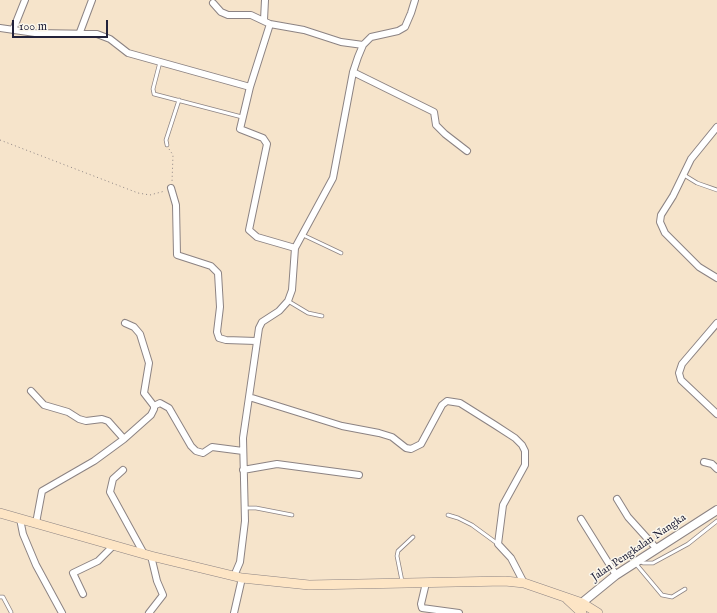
<!DOCTYPE html>
<html>
<head>
<meta charset="utf-8">
<style>
  body { margin:0 }
  #map { position:relative; width:717px; height:613px; overflow:hidden; background:#f6e4cb; font-family:"IM FELL English",serif }
  canvas { display:block }
  .scale { position:absolute; left:12px; top:20px; width:96px; height:18px; box-sizing:border-box; border:2px solid #22223b; border-top:0; padding-left:5px; font-size:12px; line-height:14px; white-space:nowrap; color:#22223b; -webkit-text-stroke:3px #fbf7ec; paint-order:stroke }
</style>
</head>
<body>
<div id="map">
<canvas width="717" height="613"></canvas>
<div class="scale">100 m</div>
</div>
<script>
const context = document.querySelector('canvas').getContext('2d');
context.lineJoin = 'round';
const shape = rows => new Path2D(rows.map(r => 'M' + r).join(''));
function trace(path, color, width, dash) { context.strokeStyle = color; context.lineWidth = width; context.lineCap = dash ? 'butt' : 'round'; context.setLineDash(dash || []); context.stroke(path); }
function write(font, color, halo, rows, align = 'center') {
  context.font = font + ' "IM FELL English",serif'; context.lineWidth = 3; context.setLineDash([]); context.textBaseline = 'middle'; context.strokeStyle = halo; context.fillStyle = color; for (const [text, x, y, turn = 0] of rows) {
    context.save(); context.translate(x, y); context.rotate((+turn || 0) * Math.PI / 180); context.textAlign = isNaN(turn) ? turn : align; if (halo) context.strokeText(text, 0, 0); context.fillText(text, 0, 0); context.restore();
  }
}
const path = shape([
  [0,140,138,193,150,195,165,191],
  [169,149,173,155,172,182]
]);
const service = shape([
  [160,62,153,89,154,94,242,117],
  [167,145,166,140,179,100],
  [684,175,697,183,717,190],
  [303,235,341,253],
  [288,301,308,313,322,316],
  [245,508,256,508,292,515],
  [448,515,458,518,472,525,498,544],
  [639,561,643,563,653,563,688,544,717,521],
  [636,564,662,595,672,597,685,589],
  [402,581,397,556,398,551,413,537],
  [0,597,3,597,11,612]
]);
const minor = shape([
  [213,3,221,12,228,15,251,15,270,24,304,30,341,42,363,45],
  [264,20,265,0],
  [270,24,250,87,240,129,263,138,267,144,249,230,257,237,295,248],
  [0,28,35,33,97,34,110,39,128,53,250,87],
  [13,30,25,0],
  [80,32,92,0],
  [353,72,434,112,436,125,445,134,467,151],
  [717,127,691,159,673,196,661,215,660,222,665,233,699,267,717,278],
  [171,188,176,205,177,255,211,266,218,273,220,307,217,332,219,338,226,340,256,341],
  [717,323,682,364,679,373,681,380,717,414],
  [31,391,44,405,68,412,79,419,86,421,102,419,108,421,124,439],
  [249,397,259,328,262,322,279,311,288,301,292,290,295,248,333,178,353,72,358,57,363,45,371,37,398,31,405,27,411,13,415,0],
  [154,406,160,403,169,408,191,446,196,451,203,453,212,447,243,451],
  [704,462,712,464,717,469],
  [123,470,113,479,110,492,144,554],
  [243,470,277,464,359,475],
  [617,499,628,517,656,548],
  [20,519,23,534,36,565,62,613],
  [581,519,616,575],
  [36,523,42,491,94,461,124,439,151,415,154,409,154,406,144,393,149,363,140,334,134,327,125,323],
  [234,576,240,562,245,521,243,438,249,397,342,426,379,433,392,437,406,448,411,449,421,444,442,405,447,401,460,403,495,425,515,438,522,445,525,451,525,465,503,505,498,544,511,558,524,583],
  [426,583,421,604,422,608,459,613],
  [83,594,73,573,98,561,114,545],
  [149,613,163,595,157,581,151,556],
  [234,613,242,578]
]);
const tertiary = shape([
  [578,606,616,575,717,510]
]);
const secondary = shape([
  [0,513,151,556,242,578,309,585,505,581,524,583,582,603,598,613],
  [567,599,582,613]
]);
const streetNames = [
  ["Jalan Pengkalan Nangka",639,548,-34]
];
trace(service, '#8c8383', 4.5);
trace(minor, '#8c8383', 8);
trace(tertiary, '#8c8383', 10);
trace(secondary, '#8c8383', 10);
trace(path, '#8c8383', 1, [1, 3]);
trace(service, '#fff', 3);
trace(minor, '#fff', 6);
trace(tertiary, '#fff', 8);
trace(secondary, '#fde5c5', 9);
write('11px', '#22223b', '#fbf7ec', streetNames);
</script>
</body>
</html>
